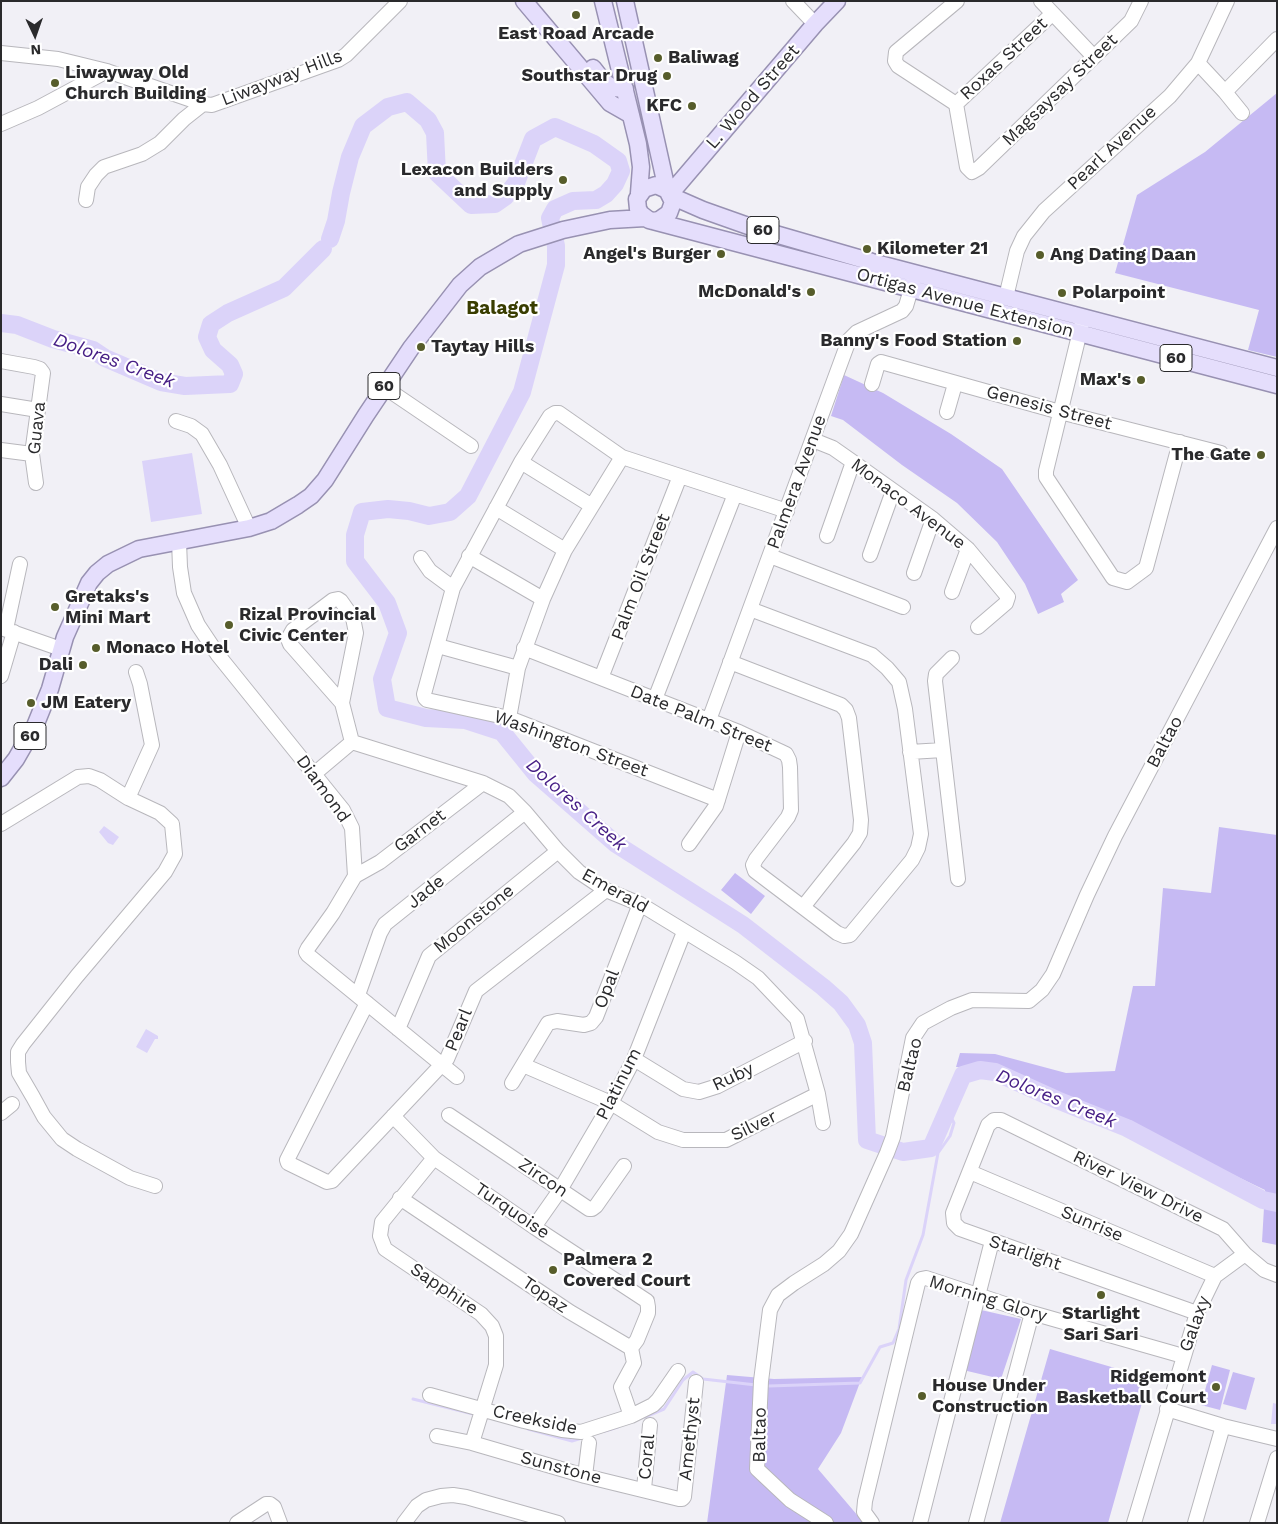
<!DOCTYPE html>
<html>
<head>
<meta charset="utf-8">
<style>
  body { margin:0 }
  #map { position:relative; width:1278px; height:1524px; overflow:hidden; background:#f1f0f6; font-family:"Work Sans",sans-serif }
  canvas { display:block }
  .frame { position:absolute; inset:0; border:2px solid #2a2a2c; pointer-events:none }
  .north { position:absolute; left:10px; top:10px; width:50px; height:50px; -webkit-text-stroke:4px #fff; paint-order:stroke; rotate:177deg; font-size:14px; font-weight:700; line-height:20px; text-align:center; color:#2a2a2c }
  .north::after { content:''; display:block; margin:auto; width:18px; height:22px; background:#2a2a2c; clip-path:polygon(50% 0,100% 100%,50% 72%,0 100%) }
</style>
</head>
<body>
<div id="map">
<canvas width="1278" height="1524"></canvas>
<div class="frame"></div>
<div class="north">N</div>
</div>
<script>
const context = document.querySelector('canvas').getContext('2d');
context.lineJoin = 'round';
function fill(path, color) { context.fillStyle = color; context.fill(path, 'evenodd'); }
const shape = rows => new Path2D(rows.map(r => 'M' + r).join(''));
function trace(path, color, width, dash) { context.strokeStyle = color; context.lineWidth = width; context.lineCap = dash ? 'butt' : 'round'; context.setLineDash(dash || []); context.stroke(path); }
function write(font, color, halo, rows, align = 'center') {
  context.font = font + ' "Work Sans",sans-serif'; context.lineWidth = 4.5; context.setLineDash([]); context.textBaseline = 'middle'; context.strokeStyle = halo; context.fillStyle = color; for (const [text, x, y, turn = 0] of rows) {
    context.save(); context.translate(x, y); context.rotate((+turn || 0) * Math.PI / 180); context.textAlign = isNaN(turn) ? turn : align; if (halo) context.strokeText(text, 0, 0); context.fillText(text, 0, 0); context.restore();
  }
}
const green = shape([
  [1277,93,1277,357,1248,350,1259,310,1115,273,1137,195,1205,152],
  [844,375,883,393,951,434,1002,469,1078,580,1061,594,1064,602,1038,614,1025,584,997,542,957,503,902,465,843,420,831,416],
  [1219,827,1277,835,1277,1245,1262,1242,1265,1190,1081,1102,988,1067,956,1067,960,1053,995,1054,1066,1073,1115,1071,1133,986,1155,986,1163,888,1211,893],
  [735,873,765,896,751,914,721,890],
  [981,1310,1021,1319,1001,1379,963,1370],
  [1050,1349,1149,1378,1108,1523,1000,1523],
  [1212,1365,1230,1370,1220,1410,1201,1405],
  [1233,1372,1255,1378,1246,1410,1223,1404],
  [727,1375,774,1379,862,1377,841,1433,818,1469,864,1523,707,1523]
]);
const water = shape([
  [192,453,202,514,151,522,142,461],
  [104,826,119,837,113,845,108,843,99,832],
  [146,1029,158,1036,158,1039,155,1039,147,1053,136,1047],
  [1273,1403,1277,1404,1277,1424,1271,1424]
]);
const stream = shape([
  [769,1386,860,1383,880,1347,893,1343,899,1329,906,1280,923,1235,938,1153,950,1136,954,1123,948,1111],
  [413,1399,473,1414],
  [645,1417,664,1409,683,1380,693,1372,703,1379,756,1385],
  [528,1429,572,1441,582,1438],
  [605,1431,618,1427]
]);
const river = shape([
  [330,239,336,221,341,193,350,157,363,126,388,107,407,102,428,120,435,133,437,173,471,205,495,204,505,197,516,183,533,139,555,127,594,144,618,161,621,171,615,184,606,194,596,200,573,201,555,209,550,218,556,246,556,265,522,392,468,496,450,512,429,516,409,511,388,509,362,512,355,535,355,561,387,603,398,633,382,679,387,708,426,718,465,720,502,732,536,774,616,844,743,925,823,987,841,1003,857,1025,863,1043,867,1140,903,1152,931,1148,963,1075,980,1070,995,1072,1057,1100,1127,1128,1263,1200,1277,1203],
  [1,323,17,325,53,339,93,350,105,358,161,382,185,386,230,384,234,374,230,365,213,350,207,337,211,324,228,313,284,288,323,249]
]);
const minor = shape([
  [793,1,815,24],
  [957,1,896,52,895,61,898,66,956,104,967,167,972,172,979,168,1131,21,1141,1],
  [1041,1,1094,57],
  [1,53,58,59,107,71,203,104,212,105,338,60,346,55,400,1],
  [1198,63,1225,92,1242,113],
  [1225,92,1277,39],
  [956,104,1052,14],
  [1,124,38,108,107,71],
  [86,200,88,187,96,175,104,167,142,154,160,143,184,119,203,104],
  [1006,297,1017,251,1024,236,1044,211,1170,96,1198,63,1227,1],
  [1082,323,1046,471,1046,477,1113,578,1127,582,1146,568,1180,442],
  [1,361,34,367,40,369,43,373,32,454,36,483],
  [872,384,878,364,881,362,1060,412,1221,453],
  [384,387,471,446],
  [1,404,38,410],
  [947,412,955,384],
  [176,421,191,426,202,434,220,465,249,528],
  [813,440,833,448,853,462,933,519,968,549,1008,597,1006,603,978,627],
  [1,450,32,454],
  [521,462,592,506],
  [496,508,565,550],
  [827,536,853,462],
  [179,541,180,567,184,593,198,625,218,655,343,810,352,828,355,876,333,913,308,948,306,952,308,955,457,1077],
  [870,555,893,491],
  [469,556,543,599],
  [770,556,903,607],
  [421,558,430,571,453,588],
  [914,573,933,519],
  [952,592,968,549],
  [1,628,61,649],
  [6,629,20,564],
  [438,646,518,668],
  [524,648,739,732,786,754,789,760,790,767,791,810,788,817,756,859,753,865,755,871,837,933,844,936,850,935,912,860,918,848,921,834,905,709,899,682,887,668,872,655,750,609],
  [952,658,936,674,935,681,958,879],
  [730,662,841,705,846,710,849,718,861,820,860,833,854,843,803,907],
  [1,676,14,632],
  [601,678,680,476],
  [655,699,735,494],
  [342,703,290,644,288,639,293,630,333,600,338,599,341,601,353,618,356,633,342,703,352,742],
  [509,718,518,668,543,599,565,550,622,457],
  [709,720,849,340,857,332,902,311,906,306,914,279],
  [910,752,943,750],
  [314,774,352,742,483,783,509,796,525,812,558,851,579,872,606,890,640,904,735,962,758,978,797,1019,818,1094,823,1123],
  [128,798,152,745,140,684,136,672],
  [718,800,509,718,427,700,425,698,424,694,453,588,521,462,550,416,555,413,559,413,622,457,787,511],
  [1,824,78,777,89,776,100,780,128,798,160,813,172,824,175,854,165,872,77,976,23,1044,18,1052,18,1062,19,1073,33,1097,44,1117,62,1139,77,1149,130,1178,155,1186],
  [689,844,716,806,739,732],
  [355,876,380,862,483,783],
  [358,995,380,933,385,924,525,812],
  [367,1003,287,1160,288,1163,327,1182,332,1181,447,1059,476,991,606,890],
  [398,1029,429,956,558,851],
  [634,1059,683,1089,699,1092,718,1086,805,1041],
  [523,1065,611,1103,658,1132,683,1140,726,1140,818,1094],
  [512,1083,548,1023,557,1021,584,1025,591,1023,596,1017,640,904],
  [1,1113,12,1104],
  [449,1115,589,1209,592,1209,596,1206,624,1166],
  [393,1116,434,1158,534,1227,647,1301,648,1307,648,1313,637,1340,631,1348],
  [434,1158,382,1222,380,1236,385,1249,481,1314,492,1326,496,1336,496,1365,472,1443],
  [970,1172,1215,1276],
  [400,1198,570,1312,631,1348,634,1363,621,1387,631,1416],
  [534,1227,560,1190,611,1103,634,1059,684,932],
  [1197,1313,960,1229,954,1223,953,1213,988,1125,994,1120,1001,1120,1223,1229,1245,1254,1264,1270,1277,1275],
  [430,1395,524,1421,562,1430,581,1432,631,1416,653,1405,658,1400,678,1371],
  [1167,1409,1223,1426,1277,1439],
  [437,1436,472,1443,585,1476,679,1499,682,1499,684,1497,696,1382],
  [585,1476,589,1443],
  [644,1489,650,1425],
  [237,1523,266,1504,270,1504,274,1507,280,1523],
  [404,1523,417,1506,426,1500,441,1496,453,1495,466,1497,558,1523],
  [826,1523,790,1500,757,1469,761,1381,770,1310,778,1295,794,1283,824,1264,839,1251,851,1234,887,1153,893,1137,913,1038,923,1023,951,1008,972,1000,1029,1001,1042,990,1053,974,1087,895,1115,836,1277,528],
  [872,1523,864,1512,865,1501,918,1283,921,1279,926,1278,1032,1313,1183,1356],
  [920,1523,992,1241],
  [976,1523,1032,1313],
  [1134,1523,1197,1313,1215,1276,1245,1254],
  [1195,1523,1223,1426],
  [1257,1523,1277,1458]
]);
const major = shape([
  [524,1,610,103,631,115],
  [603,1,638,144,641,167,639,193],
  [625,1,667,190],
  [593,68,604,82,613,88,625,89],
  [670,194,815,24,837,1],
  [671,196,703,210,751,227,872,262,1277,368],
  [653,221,659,220,669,213,673,202,667,190,656,185,644,189,637,199,638,209,641,214,649,220,1277,385],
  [1,778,16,759,35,726,50,689,65,637,89,583,97,573,108,564,139,549,249,528,271,521,298,505,311,496,325,480,366,415,411,348,460,285,480,267,519,244,563,230,610,220,645,218]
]);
const markers = [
  [576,15,5,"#575d2b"],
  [658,58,5,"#575d2b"],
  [667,76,5,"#575d2b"],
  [55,83,5,"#575d2b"],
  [692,106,5,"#575d2b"],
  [563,180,5,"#575d2b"],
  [867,249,5,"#575d2b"],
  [721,254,5,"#575d2b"],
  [1040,255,5,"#575d2b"],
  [811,292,5,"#575d2b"],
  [1062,293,5,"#575d2b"],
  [1017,341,5,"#575d2b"],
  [421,347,5,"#575d2b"],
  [1141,380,5,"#575d2b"],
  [1261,455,5,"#575d2b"],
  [55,607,5,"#575d2b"],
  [229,625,5,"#575d2b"],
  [96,648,5,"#575d2b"],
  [83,665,5,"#575d2b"],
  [31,703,5,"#575d2b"],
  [553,1270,5,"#575d2b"],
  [1101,1295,5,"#575d2b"],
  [1216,1387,5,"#575d2b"],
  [922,1396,5,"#575d2b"]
];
const shields = [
  [763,230,32],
  [1176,358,32],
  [384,386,32],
  [30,736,32]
];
const shieldNames = [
  ["60",763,230],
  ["60",1176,358],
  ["60",384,386],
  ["60",30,736]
];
const poiNames = [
  ["East Road Arcade",576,34,"center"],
  ["Baliwag",668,58],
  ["Liwayway Old",65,73],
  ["Church Building",65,94],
  ["Southstar Drug",657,76,"right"],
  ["KFC",682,106,"right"],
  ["Lexacon Builders",553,170,"right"],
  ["and Supply",553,191,"right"],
  ["Kilometer 21",877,249],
  ["Angel's Burger",711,254,"right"],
  ["Ang Dating Daan",1050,255],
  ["McDonald's",801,292,"right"],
  ["Polarpoint",1072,293],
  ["Banny's Food Station",1007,341,"right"],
  ["Taytay Hills",431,347],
  ["Max's",1131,380,"right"],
  ["The Gate",1251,455,"right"],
  ["Gretaks's",65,597],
  ["Mini Mart",65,618],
  ["Rizal Provincial",239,615],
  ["Civic Center",239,636],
  ["Monaco Hotel",106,648],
  ["Dali",73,665,"right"],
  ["JM Eatery",41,703],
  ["Palmera 2",563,1260],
  ["Covered Court",563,1281],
  ["Starlight",1101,1314,"center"],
  ["Sari Sari",1101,1335,"center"],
  ["Ridgemont",1206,1377,"right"],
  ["Basketball Court",1206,1398,"right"],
  ["House Under",932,1386],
  ["Construction",932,1407]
];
const streetNames = [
  ["Roxas Street",1004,59,-43],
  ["Liwayway Hills",282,78,-21],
  ["Magsaysay Street",1060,90,-44],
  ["L. Wood Street",753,97,-49],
  ["Pearl Avenue",1112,148,-43],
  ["Ortigas Avenue Extension",965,303,15],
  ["Genesis Street",1049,408,15],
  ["Guava",37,428,-84],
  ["Palmera Avenue",797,482,-70],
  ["Monaco Avenue",908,504,37],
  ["Palm Oil Street",641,577,-69],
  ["Date Palm Street",701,719,22],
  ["Baltao",1165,742,-62],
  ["Washington Street",571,744,20],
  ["Diamond",323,789,54],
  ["Garnet",420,831,-37],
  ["Emerald",615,891,29],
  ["Jade",426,892,-39],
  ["Moonstone",474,919,-39],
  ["Opal",607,989,-69],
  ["Pearl",459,1030,-68],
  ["Baltao",910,1065,-76],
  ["Ruby",733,1077,-25],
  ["Platinum",619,1084,-63],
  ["Silver",754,1126,-26],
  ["Zircon",543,1178,34],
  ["River View Drive",1138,1187,26],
  ["Turquoise",512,1211,34],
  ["Sunrise",1092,1224,23],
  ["Starlight",1025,1253,19],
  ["Sapphire",444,1289,34],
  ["Topaz",545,1295,34],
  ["Morning Glory",988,1299,17],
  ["Galaxy",1195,1324,-70],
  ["Creekside",535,1420,12],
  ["Baltao",760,1435,-89],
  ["Amethyst",690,1439,-84],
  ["Coral",647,1457,-85],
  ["Sunstone",561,1468,15]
];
const neighbourhoodNames = [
  ["Balagot",502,308]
];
const waterNames = [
  ["Dolores Creek",114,361,20],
  ["Dolores Creek",576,805,42],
  ["Dolores Creek",1056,1099,22]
];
fill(green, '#c6baf3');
fill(water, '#dbd3f9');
trace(stream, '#dbd3f9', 3);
trace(river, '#dbd3f9', 18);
trace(minor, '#b8b7bc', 16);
trace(major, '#9891b2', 19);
trace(minor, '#fff', 14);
trace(major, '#e5defc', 16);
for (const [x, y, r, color] of markers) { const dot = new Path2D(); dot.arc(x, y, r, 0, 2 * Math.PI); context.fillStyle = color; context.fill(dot); trace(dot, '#fff', 2); }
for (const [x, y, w] of shields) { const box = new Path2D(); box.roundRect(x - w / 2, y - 13.5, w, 27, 4); context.fillStyle = '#fff'; context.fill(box); trace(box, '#2a2a2c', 1); }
write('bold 16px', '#2a2a2c', null, shieldNames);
write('bold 18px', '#2a2a2c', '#fff', poiNames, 'left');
write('18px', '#2a2a2c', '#fff', streetNames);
write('bold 19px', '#393d00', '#fff', neighbourhoodNames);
write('italic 19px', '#461e85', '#fff', waterNames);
</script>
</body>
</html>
